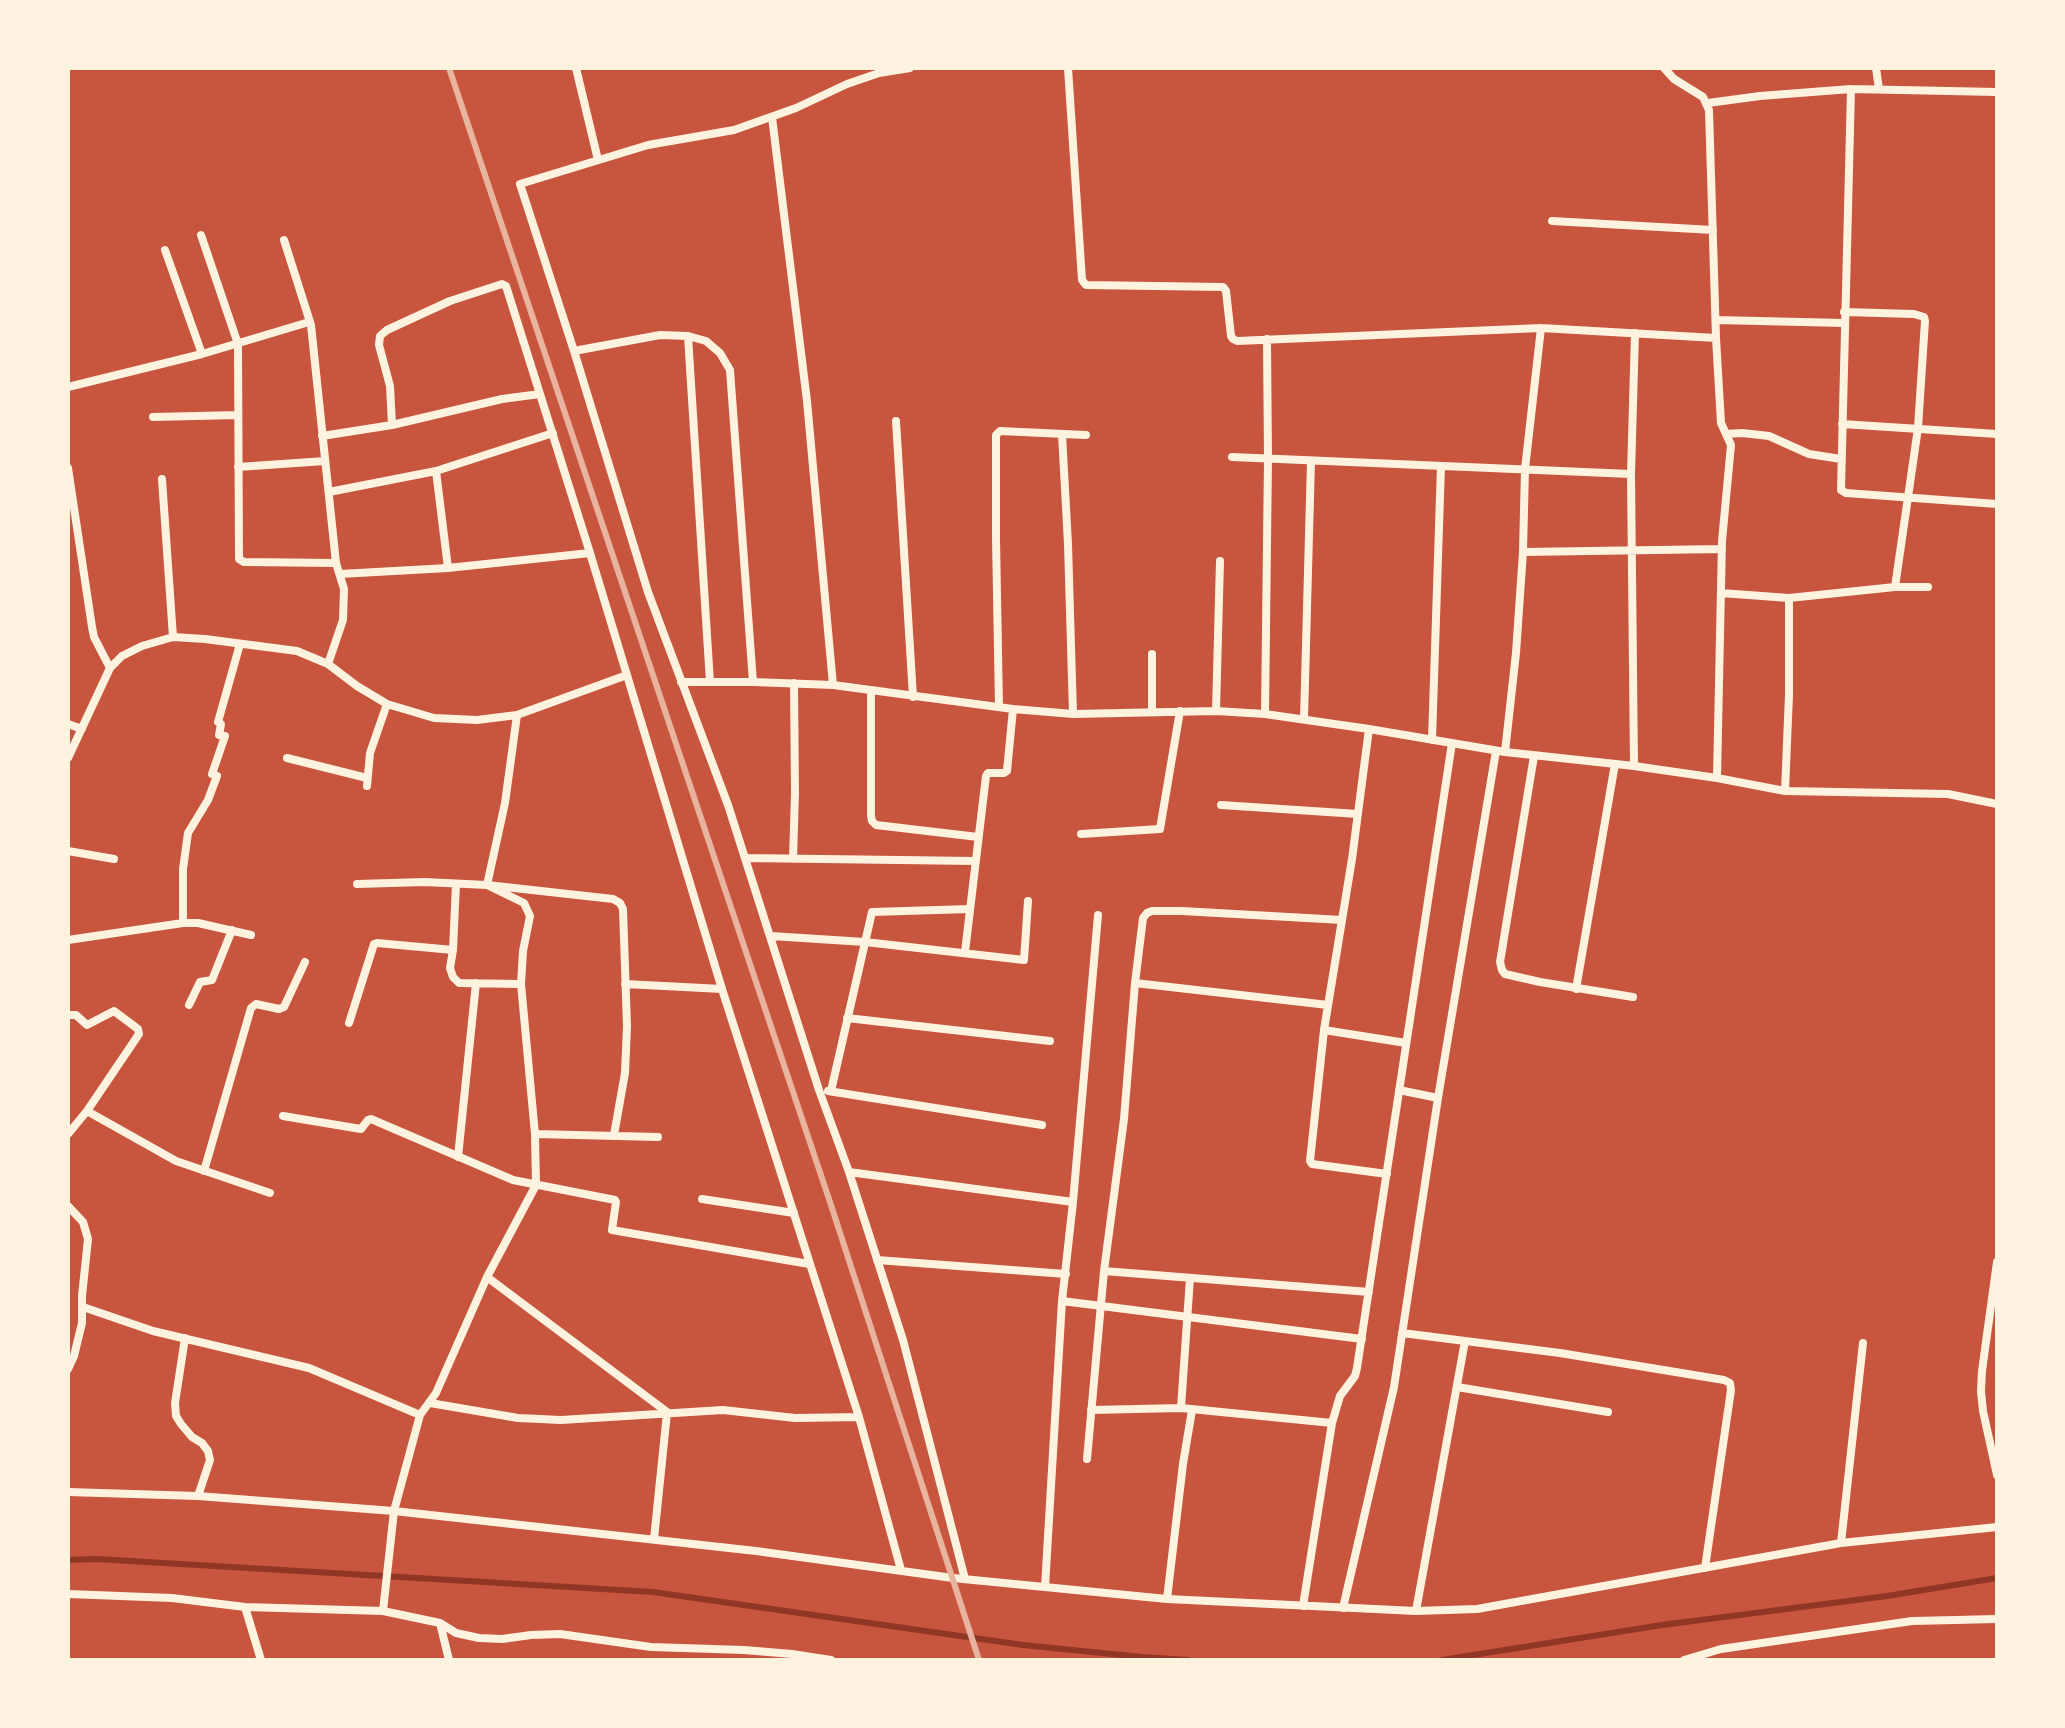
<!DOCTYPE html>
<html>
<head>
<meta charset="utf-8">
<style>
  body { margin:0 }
  #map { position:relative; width:2065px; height:1728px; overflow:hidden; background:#c8553d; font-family:Overpass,sans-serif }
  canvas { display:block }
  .frame { position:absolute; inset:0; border:70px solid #fff3e0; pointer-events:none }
</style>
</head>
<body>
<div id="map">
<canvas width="2065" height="1728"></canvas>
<div class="frame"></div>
</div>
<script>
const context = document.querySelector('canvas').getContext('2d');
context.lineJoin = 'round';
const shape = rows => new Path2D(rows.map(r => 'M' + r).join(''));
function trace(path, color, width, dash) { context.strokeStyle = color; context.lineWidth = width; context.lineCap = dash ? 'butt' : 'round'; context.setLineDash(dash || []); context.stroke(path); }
const stream = shape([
  [68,1560,96,1559,653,1592,1023,1645,1142,1657,1188,1660],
  [1442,1660,1662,1625,1887,1596,1997,1578]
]);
const minor = shape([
  [576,68,598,160],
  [910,68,879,73,847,84,796,108,734,130,648,145,520,184,574,351,648,592,728,805,819,1090,849,1172,903,1340,965,1579],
  [1068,68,1082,280,1086,285,1223,287,1226,291,1231,336,1233,339,1237,341,1541,328,1716,338],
  [1664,68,1674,79,1703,97,1709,110,1716,338,1721,423,1731,445,1722,541,1717,778],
  [1876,68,1879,89],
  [1851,89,1841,490,1846,493,1997,504],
  [1708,103,1760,96,1851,89,1997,92],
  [772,117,807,401,833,685],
  [1552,221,1713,230],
  [201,235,238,344,239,559,244,562,336,563],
  [284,240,311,325,336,563,344,589,343,620,328,664],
  [165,250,202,354],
  [1844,312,1914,314,1924,317,1925,321,1918,428,1895,587],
  [1716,320,1844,323],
  [688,336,710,682],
  [574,351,660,335,688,336,706,341,720,353,730,370,753,682],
  [68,387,202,354,309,322],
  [153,417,238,415],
  [896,421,913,697],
  [1842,424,1997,434],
  [392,425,390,386,379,345,380,336,387,330,450,301,502,284,506,286,590,553,722,989,859,1417,901,1570],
  [1062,434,1068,544,1073,714],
  [1726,434,1742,433,1769,436,1809,454,1841,459],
  [322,436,392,425,502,399,540,394],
  [1232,457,1631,474],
  [238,467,325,461],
  [68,468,92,627,94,637,110,668],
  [436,471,448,568],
  [162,479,173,637],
  [329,492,436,471,553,433],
  [1523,552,1722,549],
  [340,574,448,568,590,553],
  [1721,593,1789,598,1895,587,1928,587],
  [1152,654,1152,712],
  [681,682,753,682,833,685,1013,709,1073,714,1216,711,1265,714,1369,729,1505,752,1634,766,1717,778,1785,791,1948,794,1997,804],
  [871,690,871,816,872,821,876,825,978,837],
  [999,707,996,538,996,435,1000,431,1086,435],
  [1216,711,1220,561],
  [1265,714,1268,459,1267,339],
  [1304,719,1311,461],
  [68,724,82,729],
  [1369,729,1352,859,1324,1030,1310,1161,1312,1164,1387,1174],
  [1432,740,1441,466],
  [1505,752,1516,653,1523,552,1525,469,1541,328],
  [1534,756,1500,962,1502,970,1505,974,1540,982,1633,997],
  [68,758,110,668,122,656,142,646,173,637,205,639,297,651,328,664,357,686,387,704,434,718,477,720,517,715,627,675],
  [287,758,367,778],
  [1634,766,1631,474,1635,333],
  [367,786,370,753,387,704],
  [1785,791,1789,695,1789,598],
  [1221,805,1358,814],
  [1081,834,1160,829,1180,711],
  [68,851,114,859],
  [745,858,975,861],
  [793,859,795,793,794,683],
  [357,884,425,882,487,885,613,899,620,903,623,909,627,1026,625,1073,614,1135],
  [456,884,453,950,450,968,453,977,459,983,521,984],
  [183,923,183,869,188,833,208,800,217,776,212,774,225,736,219,735,221,724,218,722,240,644],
  [771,936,865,942,1024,960,1028,901],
  [68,940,183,923,198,923,251,935],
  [965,952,986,776,988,773,1004,773,1007,771,1013,709],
  [1135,983,1328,1005],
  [625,984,722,989],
  [1576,989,1615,764],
  [189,1005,200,982,212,980,232,930],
  [68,1015,76,1015,87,1025,114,1011,138,1029,139,1034,87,1111,68,1134],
  [847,1018,1050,1041],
  [349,1023,374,944,377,943,453,950],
  [1324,1030,1406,1043],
  [1399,1090,1438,1098],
  [828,1091,1042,1125],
  [831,1091,872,912,970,909],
  [87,1111,176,1161,270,1193],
  [283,1116,361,1129,368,1120,371,1119,513,1180,615,1200,616,1202,612,1230,809,1264],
  [535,1134,658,1137],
  [458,1157,476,983],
  [204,1171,251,1008,256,1004,279,1009,284,1007,305,962],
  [849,1172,1073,1202],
  [702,1199,794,1213],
  [68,1206,83,1222,88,1239,82,1296,82,1323,74,1356,68,1369],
  [877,1260,1066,1274],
  [1997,1262,1982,1371,1981,1391,1983,1411,1997,1475],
  [1104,1271,1369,1292],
  [487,1277,667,1412],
  [1062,1301,1362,1339],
  [83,1307,153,1331,309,1368,420,1415],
  [1402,1333,1560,1353,1724,1380,1730,1383,1731,1390,1705,1568],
  [185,1338,175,1403,176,1416,181,1424,192,1437,202,1443,208,1451,210,1460,198,1496],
  [1457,1387,1608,1412],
  [430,1403,518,1418,561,1420,723,1410,795,1418,859,1417],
  [1181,1408,1190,1278],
  [1091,1410,1181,1408,1332,1423],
  [1087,1459,1104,1271,1124,1119,1135,983,1143,918,1147,913,1152,911,1182,911,1342,920],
  [68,1492,198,1496,394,1511,756,1551,953,1578,1167,1599,1416,1611,1477,1609,1841,1543,1997,1527],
  [654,1539,667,1413],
  [1841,1543,1863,1343],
  [1045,1587,1062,1301,1073,1202,1098,915],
  [68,1594,172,1598,245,1607,383,1611,440,1623,456,1633,479,1638,502,1639,531,1635,560,1634,651,1647,744,1650,792,1654,831,1660],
  [1167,1599,1183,1464,1192,1410],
  [1303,1606,1332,1423,1340,1396,1355,1376,1357,1368,1452,743],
  [245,1607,261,1660],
  [1343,1608,1394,1387,1438,1098,1496,751],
  [383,1611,394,1511,420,1415,436,1393,487,1277,536,1185,535,1134,521,984,523,951,530,916,524,903,487,885,505,803,517,715],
  [1416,1611,1465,1341],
  [440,1623,449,1660],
  [1684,1660,1721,1649,1912,1621,1997,1619]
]);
const rail = shape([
  [449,68,830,1202,979,1660]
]);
trace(stream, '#8f3625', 6);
trace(minor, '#fff3e0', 8);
trace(rail, '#e9b49f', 6);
</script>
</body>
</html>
